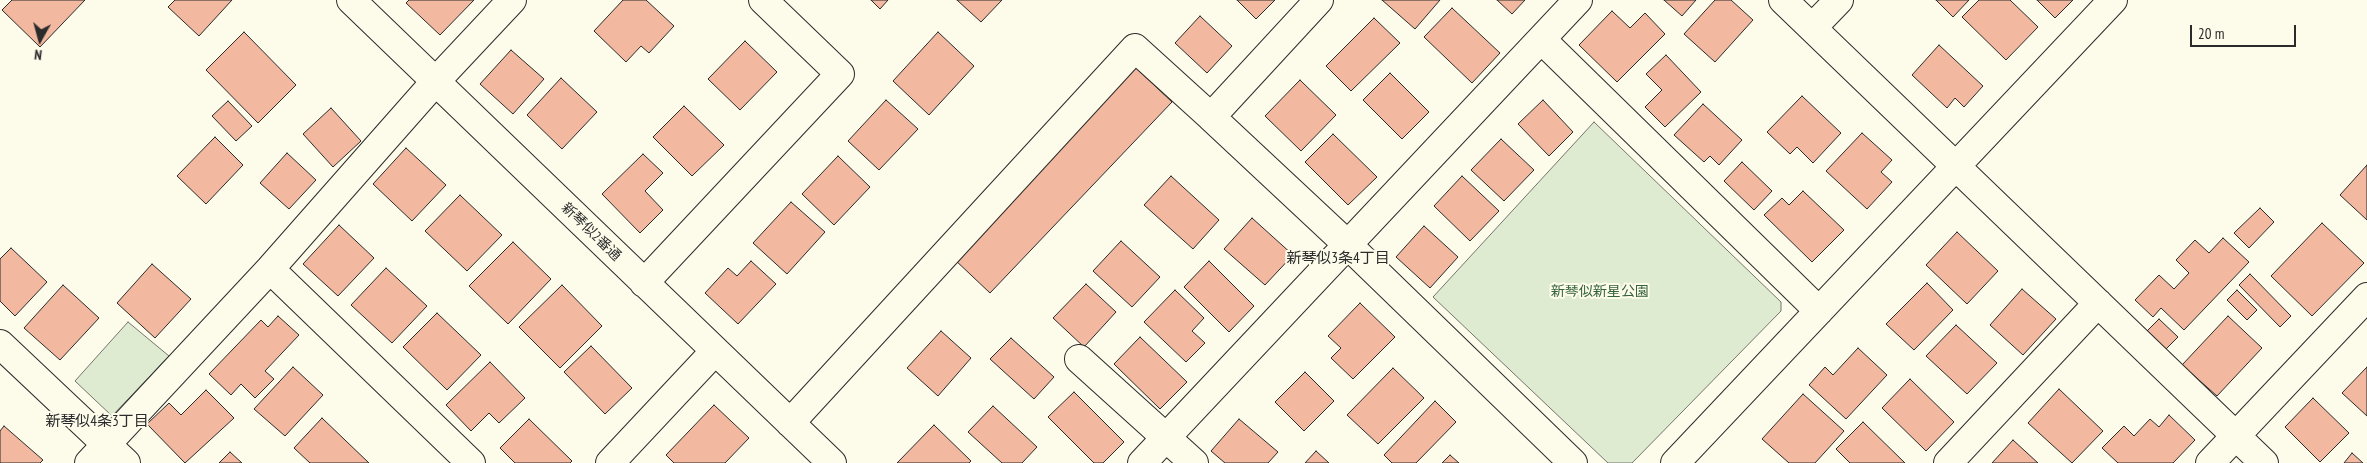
<!DOCTYPE html>
<html>
<head>
<meta charset="utf-8">
<style>
  body { margin:0 }
  #map { position:relative; width:2367px; height:463px; overflow:hidden; background:#fdfbea; font-family:"PT Sans Narrow",sans-serif }
  canvas { display:block }
  .north { position:absolute; left:15px; top:15px; width:50px; height:50px; -webkit-text-stroke:4px #fdfbea; paint-order:stroke; rotate:187deg; font-size:14px; font-weight:700; line-height:20px; text-align:center; color:#2b2b2b }
  .north::after { content:''; display:block; margin:auto; width:18px; height:22px; background:#2b2b2b; clip-path:polygon(50% 0,100% 100%,50% 72%,0 100%) }
  .scale { position:absolute; left:2190px; top:25px; width:106px; height:22px; box-sizing:border-box; border:2px solid #2b2b2b; border-top:0; padding-left:6px; font-size:15px; line-height:18px; white-space:nowrap; color:#2b2b2b; -webkit-text-stroke:4px #fdfbea; paint-order:stroke }
</style>
</head>
<body>
<div id="map">
<canvas width="2367" height="463"></canvas>
<div class="north">N</div>
<div class="scale">20 m</div>
</div>
<script>
const context = document.querySelector('canvas').getContext('2d');
context.lineJoin = 'round';
function fill(path, color) { context.fillStyle = color; context.fill(path, 'evenodd'); }
const shape = rows => new Path2D(rows.map(r => 'M' + r).join(''));
function trace(path, color, width, dash) { context.strokeStyle = color; context.lineWidth = width; context.lineCap = dash ? 'butt' : 'round'; context.setLineDash(dash || []); context.stroke(path); }
function write(font, color, halo, rows, align = 'center') {
  context.font = font + ' "PT Sans Narrow","Noto Sans JP",sans-serif'; context.lineWidth = 4; context.setLineDash([]); context.textBaseline = 'middle'; context.strokeStyle = halo; context.fillStyle = color; for (const [text, x, y, turn = 0] of rows) {
    context.save(); context.translate(x, y); context.rotate((+turn || 0) * Math.PI / 180); context.textAlign = isNaN(turn) ? turn : align; if (halo) context.strokeText(text, 0, 0); context.fillText(text, 0, 0); context.restore();
  }
}
const green = shape([
  [1594,122,1781,302,1781,311,1632,463,1608,463,1433,297,1594,122],
  [128,322,169,356,112,416,75,381,128,322]
]);
const building = shape([
  [12,0,85,0,40,47,2,10,12,0],
  [175,0,232,0,199,36,168,7,175,0],
  [409,0,474,0,440,35,406,3,409,0],
  [623,0,646,0,674,26,649,53,641,46,626,62,594,31,623,0],
  [871,0,888,0,880,9,871,0],
  [957,0,1002,0,981,22,957,0],
  [1237,0,1275,0,1256,19,1237,0],
  [1382,0,1440,0,1415,29,1382,0],
  [1497,0,1525,0,1512,14,1497,0],
  [1664,0,1696,0,1682,16,1664,0],
  [1715,0,1731,0,1753,20,1715,62,1684,34,1715,0],
  [1936,0,1969,0,1953,17,1936,0],
  [1979,0,2010,0,2038,27,2006,60,1962,17,1979,0],
  [2037,0,2073,0,2055,18,2037,0],
  [1452,8,1500,53,1472,83,1424,37,1452,8],
  [1612,11,1630,28,1645,13,1665,34,1617,82,1579,45,1612,11],
  [1200,16,1232,46,1207,73,1175,43,1200,16],
  [1374,18,1400,43,1351,91,1326,66,1374,18],
  [244,32,296,85,258,123,206,70,244,32],
  [938,32,974,66,929,115,893,81,938,32],
  [745,41,777,72,740,110,708,79,745,41],
  [1939,45,1983,86,1964,107,1955,98,1947,108,1912,75,1939,45],
  [511,50,544,79,513,114,480,84,511,50],
  [1666,55,1701,92,1665,127,1645,107,1662,90,1646,74,1666,55],
  [1135,67,1172,102,990,293,953,258,1135,67],
  [1390,73,1429,112,1402,139,1363,100,1390,73],
  [561,78,597,112,562,149,527,115,561,78],
  [1300,80,1336,115,1301,151,1265,116,1300,80],
  [1802,96,1841,133,1813,163,1797,147,1790,154,1767,132,1802,96],
  [886,100,918,129,879,170,848,141,886,100],
  [1543,100,1573,132,1549,156,1518,124,1543,100],
  [228,101,252,126,236,141,212,116,228,101],
  [1703,104,1742,140,1719,165,1710,156,1704,162,1674,135,1703,104],
  [684,106,724,145,692,176,653,137,684,106],
  [331,108,361,141,333,167,303,134,331,108],
  [1862,133,1892,160,1881,172,1892,182,1867,209,1826,171,1862,133],
  [1333,134,1377,177,1348,205,1305,162,1333,134],
  [215,137,243,165,206,204,177,176,215,137],
  [1501,139,1534,170,1504,201,1471,170,1501,139],
  [406,148,446,185,412,221,373,184,406,148],
  [287,153,316,180,289,209,260,183,287,153],
  [643,154,663,173,645,191,663,210,640,233,602,194,643,154],
  [838,156,870,187,834,225,802,194,838,156],
  [1742,162,1772,191,1754,210,1724,181,1742,162],
  [2367,165,2367,220,2340,195,2367,165],
  [1171,176,1219,220,1193,249,1144,205,1171,176],
  [1462,176,1499,211,1470,241,1434,206,1462,176],
  [1803,191,1844,230,1812,262,1764,215,1782,198,1789,205,1803,191],
  [460,195,502,235,467,271,425,231,460,195],
  [791,202,825,232,787,274,753,243,791,202],
  [2260,208,2274,222,2249,248,2234,233,2260,208],
  [1252,218,1293,255,1265,285,1224,249,1252,218],
  [2322,223,2364,263,2312,316,2271,276,2322,223],
  [339,225,374,258,338,296,303,264,339,225],
  [1424,226,1458,257,1430,288,1396,257,1424,226],
  [1957,232,1998,271,1967,304,1926,265,1957,232],
  [2223,238,2249,262,2184,330,2161,308,2153,317,2135,300,2159,275,2174,289,2189,273,2176,260,2195,240,2209,253,2223,238],
  [1121,241,1160,277,1132,307,1093,271,1121,241],
  [513,242,551,279,508,324,469,286,513,242],
  [11,248,47,282,15,316,0,301,0,259,11,248],
  [751,261,776,284,738,324,705,293,728,268,737,276,751,261],
  [1209,261,1254,306,1229,332,1184,287,1209,261],
  [152,264,191,299,155,338,117,303,152,264],
  [386,268,427,306,392,343,351,305,386,268],
  [2250,274,2291,316,2280,327,2239,285,2250,274],
  [1927,283,1953,310,1914,350,1886,324,1927,283],
  [1086,284,1116,312,1084,347,1053,318,1086,284],
  [63,285,99,318,60,360,24,328,63,285],
  [562,285,602,326,560,368,519,327,562,285],
  [2022,289,2056,319,2023,355,1990,325,2022,289],
  [1175,290,1204,318,1192,331,1205,343,1186,362,1144,322,1175,290],
  [2237,290,2257,310,2247,320,2227,300,2237,290],
  [1360,303,1395,337,1353,379,1331,358,1341,348,1328,336,1360,303],
  [437,313,481,355,447,390,403,347,437,313],
  [278,316,299,335,265,371,274,379,255,398,241,384,231,395,209,374,261,320,268,327,278,316],
  [2228,316,2262,348,2217,396,2182,365,2228,316],
  [2159,319,2178,337,2166,349,2147,331,2159,319],
  [1956,325,1997,363,1967,394,1926,356,1956,325],
  [941,331,971,358,938,396,907,368,941,331],
  [1140,337,1187,382,1160,409,1114,364,1140,337],
  [1011,338,1054,377,1034,399,990,359,1011,338],
  [591,346,632,388,605,414,564,372,591,346],
  [1858,348,1887,375,1846,419,1809,385,1825,367,1833,375,1858,348],
  [490,362,525,398,499,423,489,413,471,431,446,405,490,362],
  [293,367,323,395,285,436,254,409,293,367],
  [2367,367,2367,416,2342,393,2367,367],
  [1393,368,1424,398,1378,444,1347,415,1393,368],
  [1305,372,1334,401,1304,431,1275,402,1305,372],
  [1910,379,1954,422,1926,451,1882,408,1910,379],
  [2059,389,2103,431,2072,463,2028,423,2059,389],
  [206,390,234,418,185,463,147,424,169,403,181,415,206,390],
  [1074,392,1124,442,1103,463,1094,463,1048,417,1074,392],
  [1803,394,1844,431,1815,463,1789,463,1762,439,1803,394],
  [2313,398,2349,433,2320,462,2285,427,2313,398],
  [1435,401,1456,422,1416,463,1392,463,1384,455,1435,401],
  [714,405,749,438,725,463,674,463,666,455,714,405],
  [993,406,1037,447,1022,463,1002,463,968,432,993,406],
  [2169,415,2195,440,2173,463,2118,463,2102,448,2124,426,2134,436,2150,419,2159,427,2169,415],
  [322,418,369,463,310,463,294,448,322,418],
  [529,419,572,461,570,463,515,463,500,448,529,419],
  [1239,419,1278,452,1268,463,1225,463,1211,451,1239,419],
  [1863,422,1905,463,1850,463,1836,449,1863,422],
  [934,425,971,461,969,463,897,463,934,425],
  [4,426,43,460,40,463,0,463,0,431,4,426],
  [2013,440,2038,463,1992,463,2013,440],
  [1316,451,1329,463,1305,463,1316,451],
  [230,452,242,463,219,463,230,452],
  [2352,453,2363,463,2344,463,2352,453],
  [1450,455,1459,463,1442,463,1450,455]
]);
const street = shape([
  [351,0,832,463],
  [1319,0,1211,117,1348,245,1573,463],
  [1783,0,2264,463],
  [1812,28,1839,0],
  [1542,40,1819,311],
  [270,269,471,463],
  [644,283,840,74,763,0],
  [0,344,126,463],
  [1079,359,1194,463],
  [790,423,1135,48,1211,117],
  [89,463,270,269,435,82,512,0],
  [610,463,715,351],
  [1142,463,1578,0],
  [1675,463,2113,0],
  [1948,463,2098,303],
  [2210,463,2367,297]
]);
const streetNames = [
  ["新琴似2番通",591,232,44]
];
const parkNames = [
  ["新琴似新星公園",1600,292]
];
const neighbourhoodNames = [
  ["新琴似3条4丁目",1338,259],
  ["新琴似4条3丁目",97,422]
];
fill(green, '#deebd1');
trace(green, '#74746e', 1);
fill(building, '#f2b8a0');
trace(building, '#2b2b2b', 1);
trace(street, '#2b2b2b', 30);
trace(street, '#fdfbea', 28);
write('14px', '#2b2b2b', '#fdfbea', streetNames);
write('14px', '#34623c', '#fdfbea', parkNames);
write('15px', '#2b2b2b', '#fdfbea', neighbourhoodNames);
</script>
</body>
</html>
